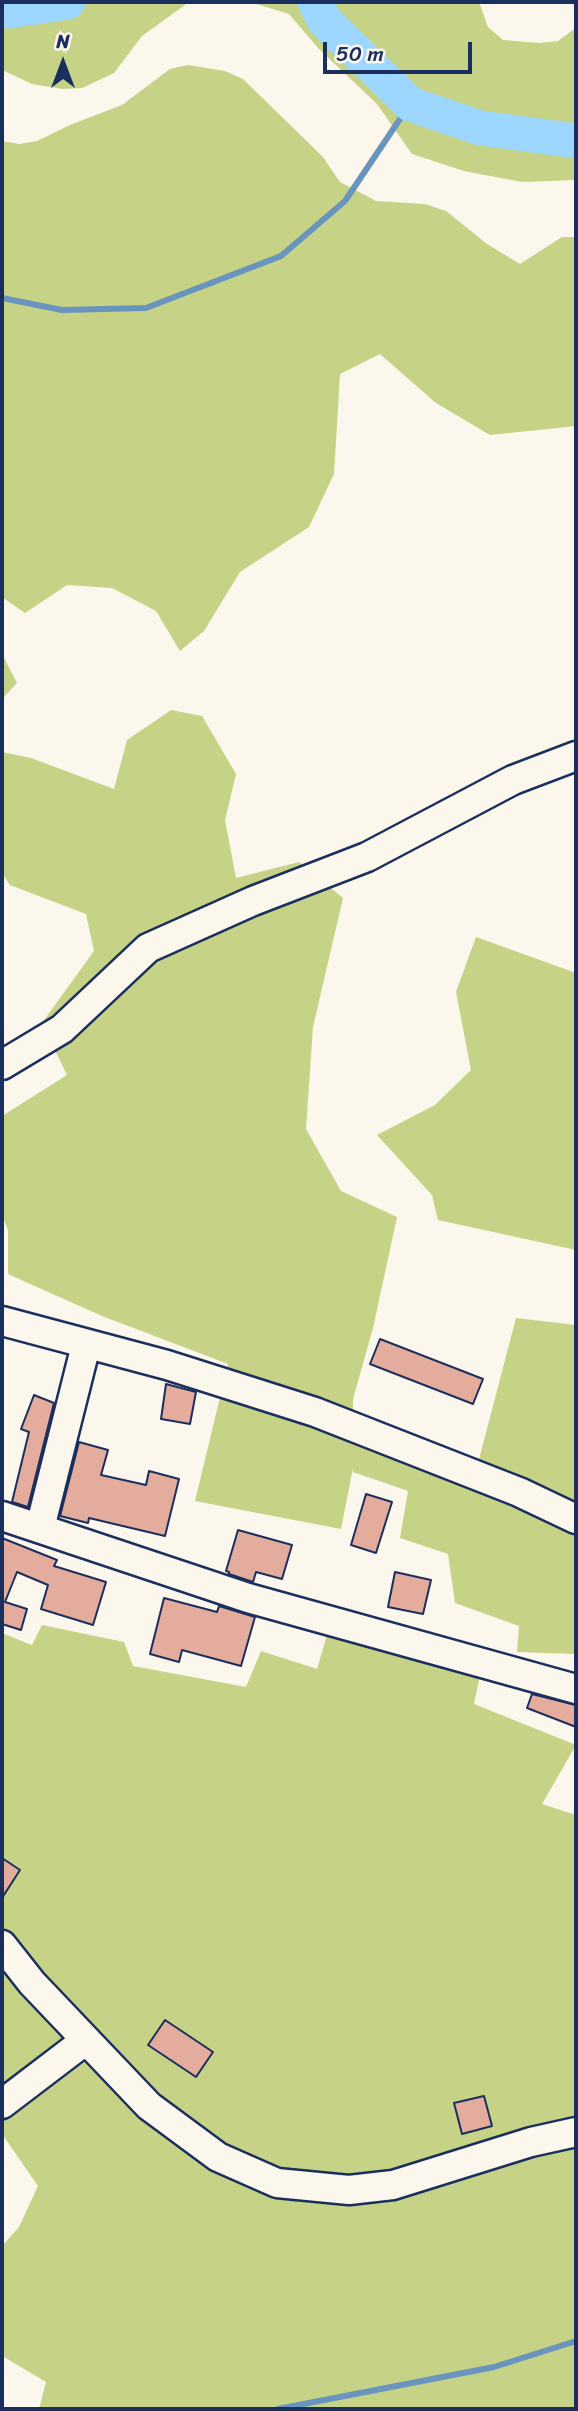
<!DOCTYPE html>
<html>
<head>
<meta charset="utf-8">
<style>
  body { margin:0 }
  #map { position:relative; width:578px; height:2411px; overflow:hidden; background:#fbf7ec; font-family:Sriracha,sans-serif }
  canvas { display:block }
  .frame { position:absolute; inset:0; border:4px solid #1b2f5e; pointer-events:none }
  .north { position:absolute; left:28px; top:28px; width:70px; height:70px; -webkit-text-stroke:5px #fbf7ec; paint-order:stroke; rotate:0deg; font-size:19px; font-weight:700; line-height:28px; text-align:center; color:#1b2f5e }
  .north::after { content:''; display:block; margin:auto; width:24px; height:32px; background:#1b2f5e; clip-path:polygon(50% 0,100% 100%,50% 72%,0 100%) }
  .scale { position:absolute; left:323px; top:42px; width:149px; height:32px; box-sizing:border-box; border:4px solid #1b2f5e; border-top:0; padding-left:9px; font-size:21px; line-height:24px; white-space:nowrap; color:#1b2f5e; -webkit-text-stroke:5px #fbf7ec; paint-order:stroke }
</style>
</head>
<body>
<div id="map">
<canvas width="578" height="2411"></canvas>
<div class="frame"></div>
<div class="north">N</div>
<div class="scale">50 m</div>
</div>
<script>
const context = document.querySelector('canvas').getContext('2d');
context.lineJoin = 'round';
function fill(path, color) { context.fillStyle = color; context.fill(path, 'evenodd'); }
const shape = rows => new Path2D(rows.map(r => 'M' + r).join(''));
function trace(path, color, width, dash) { context.strokeStyle = color; context.lineWidth = width; context.lineCap = dash ? 'butt' : 'round'; context.setLineDash(dash || []); context.stroke(path); }
const green = shape([
  [2,2,189,2,142,36,114,73,82,88,63,89,32,84,2,70],
  [250,2,479,2,488,27,503,40,539,43,558,41,573,30,576,24,576,180,522,182,464,171,412,154,377,104,319,49,289,14],
  [188,65,225,71,243,79,323,157,340,182,376,201,425,204,446,211,487,244,520,264,562,237,576,237,576,426,490,435,436,403,380,354,340,374,334,474,309,527,240,572,204,631,180,651,156,611,112,588,67,585,25,613,2,597,2,141,19,144,37,141,70,125,122,105,170,69],
  [2,654,17,683,2,699],
  [171,710,202,716,236,774,225,820,236,878,299,862,343,898,313,1027,306,1129,341,1191,397,1217,373,1328,353,1399,353,1428,477,1467,516,1318,576,1325,576,1654,517,1652,519,1626,455,1603,448,1554,400,1538,408,1491,353,1472,353,1468,341,1529,195,1501,228,1364,102,1316,8,1274,8,1230,2,1215,2,1116,67,1075,42,1023,94,951,86,914,10,885,2,873,2,752,31,758,114,789,127,740],
  [476,937,576,973,574,1043,576,1250,438,1220,432,1195,377,1135,435,1105,471,1070,456,992],
  [42,1625,124,1642,133,1666,246,1687,261,1651,317,1669,327,1635,480,1675,474,1704,576,1745,542,1804,576,1815,576,2409,39,2409,46,2382,4,2357,2,2351,2,2246,19,2227,38,2186,2,2134,2,1633,32,1645]
]);
const stream = shape([
  [2,298,62,310,146,308,281,256,345,201,410,104],
  [278,2409,494,2367,576,2341]
]);
const river = shape([
  [315,2,324,20,410,104,480,128,576,141],
  [2,7,9,11,68,2]
]);
const building = shape([
  [380,1339,483,1379,473,1404,370,1364,380,1339],
  [166,1384,196,1392,190,1424,161,1419,166,1384],
  [34,1395,54,1403,28,1507,12,1502,29,1432,21,1429,34,1395],
  [79,1442,108,1450,101,1475,146,1485,149,1471,179,1479,165,1536,89,1518,88,1523,60,1516,79,1442],
  [366,1494,392,1502,376,1553,351,1545,366,1494],
  [238,1530,292,1545,282,1579,256,1572,253,1582,229,1574,229,1572,226,1571,238,1530],
  [2,1538,57,1560,54,1566,106,1582,93,1625,41,1609,48,1585,17,1572,5,1602,27,1609,21,1630,2,1624,2,1538],
  [395,1572,431,1580,423,1614,388,1607,395,1572],
  [164,1598,217,1612,219,1606,255,1617,241,1666,182,1650,179,1662,150,1654,164,1598],
  [532,1694,576,1705,576,1727,527,1708,532,1694],
  [2,1858,20,1870,2,1898,2,1858],
  [165,2020,213,2052,196,2077,148,2045,165,2020],
  [484,2096,492,2126,462,2134,454,2103,484,2096]
]);
const minor = shape([
  [2,1065,62,1029,148,948,253,901,367,857,513,780,576,756],
  [2,1321,167,1365,315,1412,519,1492,576,1519],
  [2,1516,248,1598,576,1689],
  [40,1528,86,1345],
  [2,1945,32,1983,149,2106,218,2157,277,2183,349,2190,393,2185,531,2142,576,2132],
  [2,2104,86,2040]
]);
fill(green, '#c6d285');
trace(stream, '#6994bd', 6);
trace(river, '#9dd7fd', 35);
fill(building, '#e4ac9c');
trace(building, '#1b2f5e', 2);
trace(minor, '#1b2f5e', 33);
trace(minor, '#fbf7ec', 28);
</script>
</body>
</html>
